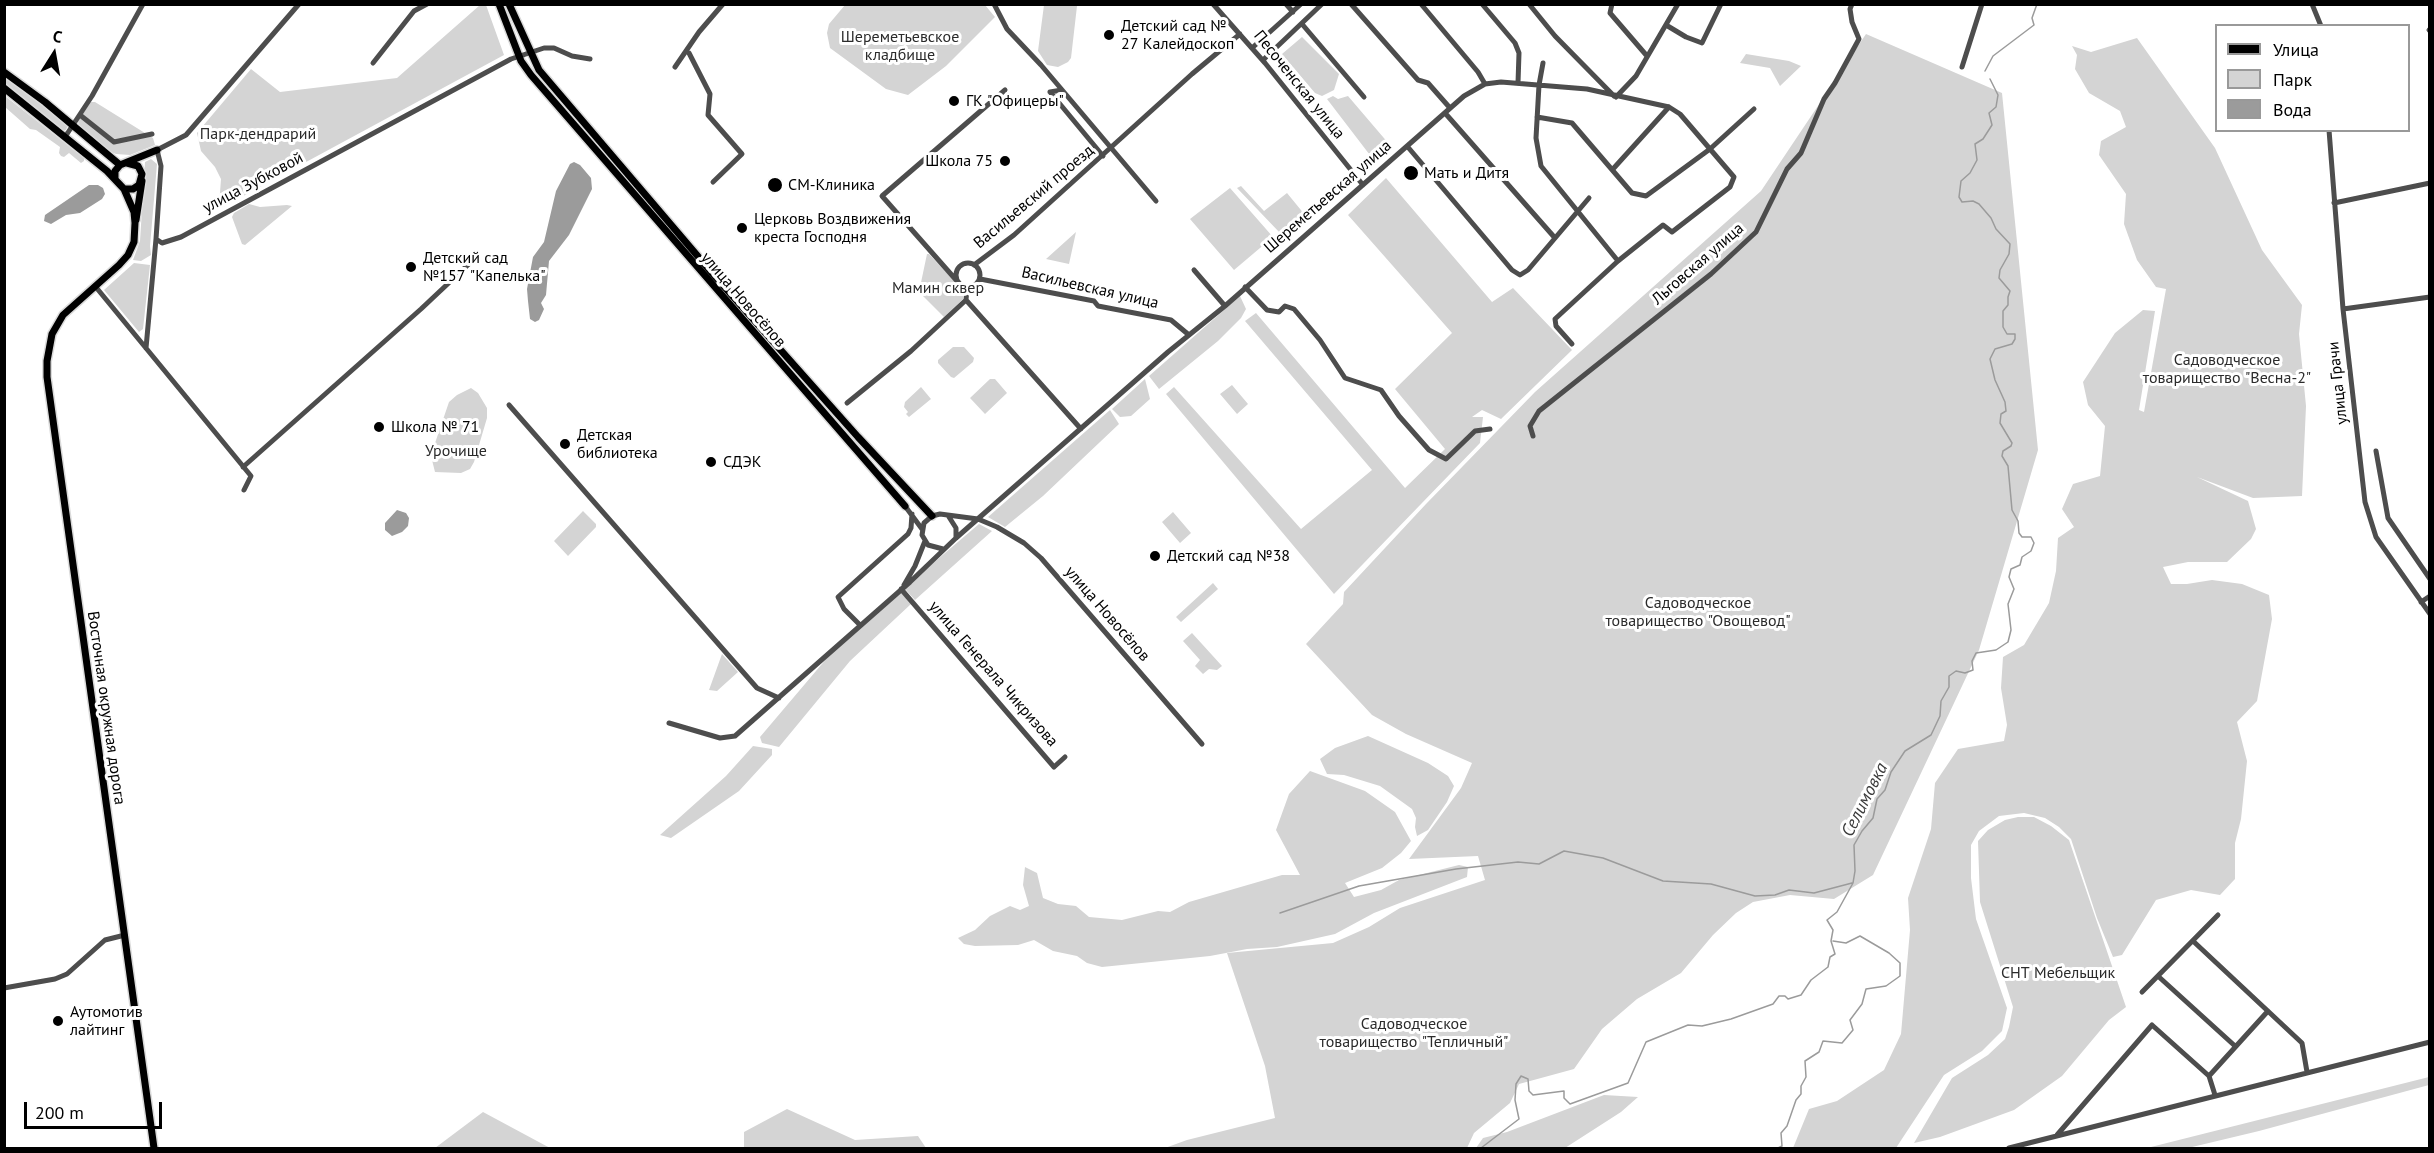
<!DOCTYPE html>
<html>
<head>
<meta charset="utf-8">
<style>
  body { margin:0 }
  #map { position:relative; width:2434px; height:1153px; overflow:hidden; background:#fff; font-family:"PT Sans",sans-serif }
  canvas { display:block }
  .frame { position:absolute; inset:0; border:6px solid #000; pointer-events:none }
  .legend { position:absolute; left:2215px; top:24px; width:195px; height:108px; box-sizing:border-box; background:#fff; border:2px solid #999; margin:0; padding:8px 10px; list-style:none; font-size:18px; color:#000 }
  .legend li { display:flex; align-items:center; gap:12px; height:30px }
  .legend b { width:30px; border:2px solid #999 }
  .north { position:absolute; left:24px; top:24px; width:60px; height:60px; -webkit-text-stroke:4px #fff; paint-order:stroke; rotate:11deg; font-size:16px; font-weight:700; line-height:24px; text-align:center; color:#000 }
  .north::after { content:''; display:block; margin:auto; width:21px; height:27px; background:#000; clip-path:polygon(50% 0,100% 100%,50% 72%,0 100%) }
  .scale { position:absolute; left:24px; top:1102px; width:138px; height:27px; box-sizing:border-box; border:3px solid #000; border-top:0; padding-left:8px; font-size:18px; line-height:21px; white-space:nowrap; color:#000; -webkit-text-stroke:4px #fff; paint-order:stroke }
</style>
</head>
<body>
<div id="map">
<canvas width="2434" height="1153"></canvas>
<div class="frame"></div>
<ul class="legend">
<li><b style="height:8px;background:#000"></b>Улица</li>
<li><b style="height:16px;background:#d4d4d4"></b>Парк</li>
<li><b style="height:16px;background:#9b9b9b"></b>Вода</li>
</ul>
<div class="north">С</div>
<div class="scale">200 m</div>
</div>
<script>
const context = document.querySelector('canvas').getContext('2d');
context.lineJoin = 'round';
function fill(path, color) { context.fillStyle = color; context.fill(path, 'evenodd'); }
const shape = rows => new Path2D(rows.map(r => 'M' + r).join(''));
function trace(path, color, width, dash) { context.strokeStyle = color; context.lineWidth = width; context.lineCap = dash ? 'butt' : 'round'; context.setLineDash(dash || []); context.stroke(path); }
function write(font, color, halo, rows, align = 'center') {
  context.font = font + ' "PT Sans",sans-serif'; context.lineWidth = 6; context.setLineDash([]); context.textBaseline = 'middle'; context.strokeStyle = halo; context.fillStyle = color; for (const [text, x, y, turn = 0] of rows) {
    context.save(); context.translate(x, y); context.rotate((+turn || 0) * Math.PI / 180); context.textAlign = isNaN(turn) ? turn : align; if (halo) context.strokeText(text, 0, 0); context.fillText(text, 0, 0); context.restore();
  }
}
const green = shape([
  [480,5,486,5,504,55,221,208,219,206,221,179,215,167,201,151,197,133,251,69,280,92,397,78],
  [845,5,985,5,995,17,946,66,908,95,886,89,830,48,827,33,829,24],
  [1044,5,1077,6,1071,58,1068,62,1058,67,1047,65,1038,51],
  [1866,34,2002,93,2038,450,1979,650,1873,875,1834,899,1790,895,1753,902,1736,913,1713,935,1681,973,1637,999,1602,1029,1574,1069,1519,1084,1510,1103,1474,1133,1467,1148,1165,1148,1187,1140,1275,1118,1265,1066,1227,953,1333,943,1369,927,1400,908,1485,880,1478,856,1409,859,1461,788,1472,763,1406,734,1372,715,1306,644,1343,604,1344,592,1426,504,1535,392,1761,191],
  [1302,37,1339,74,1334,90,1322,96,1315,93,1282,54],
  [2137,38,2215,148,2262,250,2302,305,2299,334,2306,406,2302,496,2253,498,2197,477,2248,501,2256,529,2251,539,2227,562,2188,562,2163,567,2171,584,2187,584,2212,580,2242,584,2269,595,2272,619,2257,701,2237,722,2247,761,2241,819,2235,843,2235,879,2220,895,2191,890,2156,900,2122,955,2113,957,2097,918,2071,839,2059,827,2045,818,2024,813,1999,816,1979,831,1971,845,1971,878,1976,919,2007,1008,2002,1031,1982,1051,1944,1075,1896,1148,1793,1148,1809,1109,1837,1101,1884,1070,1901,1034,1910,930,1908,898,1931,829,1935,783,1958,749,2004,741,2007,725,2001,688,2003,657,2024,645,2049,603,2056,571,2058,538,2074,527,2062,509,2073,484,2100,476,2105,426,2088,405,2083,382,2115,333,2143,310,2155,311,2139,410,2144,412,2166,289,2156,287,2137,260,2124,224,2126,194,2099,155,2101,141,2126,127,2120,111,2089,93,2075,69,2077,55,2072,46,2091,52],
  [1746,54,1789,61,1801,66,1780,86,1770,68,1740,63],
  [4,75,68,125,66,130,63,130,5,85],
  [5,96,84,158,84,161,81,163,69,153,64,157,61,156,59,153,60,147,36,130,30,129,5,107],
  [1333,96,1338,99,1348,96,1389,144,1376,163,1327,99],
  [91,102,95,102,153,138,155,145,130,155,116,154,103,149,79,128,78,121],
  [151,159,157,164,150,246,151,255,141,261,133,260,140,241,145,162],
  [1386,178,1492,302,1513,288,1572,350,1501,419,1482,410,1472,417,1483,417,1480,443,1334,594,1166,394,1174,387,1301,529,1372,470,1245,321,1256,313,1405,488,1445,449,1395,389,1452,333,1348,215],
  [1241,186,1264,211,1287,193,1305,215,1280,233,1237,188],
  [1230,188,1273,237,1234,270,1190,219],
  [249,204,260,207,287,205,292,206,245,245,242,244,232,217,234,213],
  [1076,232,1069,264,1046,259],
  [927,254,929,254,955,282,963,295,963,299,944,317,919,292],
  [134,263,150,265,143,329,139,332,104,290],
  [1240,296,1246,309,1241,318,1218,341,1159,389,1149,376],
  [953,347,964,347,974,358,973,362,954,378,951,377,938,363,938,360],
  [990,379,995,379,1007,393,985,414,970,398],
  [1145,379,1150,399,1131,416,1120,417,1112,409],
  [1232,385,1248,404,1237,414,1220,394],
  [921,387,931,399,909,417,906,414,908,412,904,407,905,402],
  [471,388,478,393,487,408,487,418,474,462,470,469,461,473,435,472,432,460,433,449,449,402,457,395],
  [1110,410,1119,424,1043,496,1005,527,988,517],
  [583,511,596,524,596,527,568,556,554,541],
  [1173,512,1191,533,1180,543,1162,522],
  [979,524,992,531,915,600,904,588],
  [1213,583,1218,589,1181,622,1176,617],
  [900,591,911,604,850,661,779,747,762,743,760,737,827,658],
  [1192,633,1222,666,1217,670,1209,669,1203,674,1195,666,1200,660,1183,641],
  [722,654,738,672,717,691,709,690],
  [1368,736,1428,763,1448,776,1454,786,1447,802,1428,830,1417,836,1415,827,1416,818,1412,809,1380,786,1344,775,1327,774,1320,759,1335,748],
  [753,746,772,749,772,755,739,791,671,838,660,835,726,776],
  [1310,771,1365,791,1395,812,1411,841,1401,853,1382,868,1345,883,1354,897,1381,890,1399,880,1459,865,1468,867,1467,877,1374,913,1335,934,1277,947,1247,949,1210,956,1102,967,1087,963,1077,956,1053,951,1034,940,1018,945,975,946,964,944,958,938,975,930,990,916,1010,906,1020,910,1029,906,1023,885,1025,867,1037,873,1043,898,1058,904,1076,906,1089,917,1122,920,1158,911,1170,912,1189,902,1282,875,1300,875,1276,830,1289,794],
  [2018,817,2034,817,2051,826,2069,840,2126,1007,2109,1020,2062,1076,2014,1110,1940,1137,1914,1143,1952,1078,1988,1055,2005,1039,2009,1027,2013,1007,1980,902,1978,841,1988,830,2005,820],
  [2429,1077,2429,1085,2259,1131,2188,1148,2147,1148],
  [1604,1095,1638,1097,1621,1112,1565,1148,1476,1148,1483,1138,1507,1132],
  [787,1109,855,1140,918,1136,926,1148,744,1148,744,1132],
  [483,1112,550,1148,435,1148]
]);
const water = shape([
  [574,162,580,165,591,178,592,189,569,235,549,261,546,295,541,303,544,309,539,320,535,322,530,319,528,301,527,289,533,257,544,242,556,191,570,164],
  [89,185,98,185,103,188,105,194,102,199,80,213,66,215,51,224,44,221,45,215],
  [397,510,406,513,409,518,408,526,402,532,392,536,385,530,385,523]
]);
const stream = shape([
  [1985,71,1993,56,2034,25,2032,18,2037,4],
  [1280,913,1359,886,1456,869,1518,862,1539,864,1564,851,1603,858,1663,881,1711,884,1755,896,1775,895,1789,890,1814,893,1852,883],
  [1481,1148,1519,1119,1515,1100,1516,1084,1521,1076,1528,1079,1529,1091,1533,1095,1564,1091,1564,1098,1570,1104,1628,1083,1646,1042,1688,1025,1702,1026,1731,1019,1773,1004,1779,996,1785,996,1788,999,1801,995,1811,980,1828,967,1830,957,1835,954,1831,941,1833,930,1827,920,1837,912,1853,883,1855,871,1854,845,1862,831,1873,818,1877,799,1885,790,1891,772,1905,751,1931,735,1940,716,1941,701,1949,687,1949,676,1956,671,1965,673,1973,670,1972,661,1976,653,1996,650,2008,642,2011,630,2008,604,2014,589,2009,577,2011,569,2020,565,2022,557,2031,551,2034,543,2031,537,2022,537,2019,533,2018,521,2012,510,2008,466,2002,456,2003,451,2011,446,2012,443,2000,423,2001,414,2006,411,2005,402,1995,380,1990,359,1995,349,2012,344,2015,339,2015,334,2007,334,2003,327,2003,311,2008,305,2008,297,2010,291,1999,278,2000,270,2009,254,2010,244,1996,229,1991,218,1979,204,1973,201,1962,202,1959,197,1961,181,1970,173,1977,160,1975,144,1983,139,1992,125,1989,113,1996,107,1998,95,1990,79],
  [1778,1148,1782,1146,1781,1133,1787,1126,1796,1100,1801,1094,1801,1086,1806,1077,1805,1061,1819,1052,1823,1041,1842,1043,1853,1030,1850,1020,1862,1004,1866,989,1886,986,1900,976,1900,963,1889,953,1860,936,1846,943,1833,941]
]);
const minor = shape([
  [299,4,186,135,157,150,161,166,156,239,162,243,181,237,511,59,544,48,554,48,572,56,590,59],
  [994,4,1007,29,1041,65,1156,201],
  [1213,4,1265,63,1363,185],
  [1286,4,1293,12],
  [1351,4,1418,80,1428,83,1450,108],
  [1421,4,1478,72,1485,84],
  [1482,4,1515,43,1519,53,1518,83],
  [1529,4,1555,36,1614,96],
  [1612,4,1610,13,1647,56],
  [2312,4,2321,26],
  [1302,24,1364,97],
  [1666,25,1686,37,1702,43,1721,4],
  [2429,30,2430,31],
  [1252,48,1301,4],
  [689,53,710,94,708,115,742,154,713,182],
  [1263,60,1322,4],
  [373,63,414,11,427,4],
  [1543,63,1539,85,1536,138,1541,166,1618,261],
  [675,67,699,32,723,4],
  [1962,67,1982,4],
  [1062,90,1050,92,1103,156],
  [1616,97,1636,76,1678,4],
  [1445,113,1555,238],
  [80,115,114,142,152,134],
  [1537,117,1572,123,1632,193,1646,196,1710,149,1754,109],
  [2329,130,2343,309,2365,502,2376,537,2430,614],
  [65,137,92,96,143,4],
  [1407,146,1512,270,1520,275,1528,270,1589,198],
  [1613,169,1669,107],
  [2334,203,2430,183],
  '956 275a12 12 0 1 1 24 0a12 12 0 1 1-24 0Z',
  [974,265,1014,235,1192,74,1240,34],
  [1194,270,1225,306],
  [980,279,1094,301,1098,306,1171,320,1189,335],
  [957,281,882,196,1005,90],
  [95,286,251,476,244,490],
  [1245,287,1267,310,1279,312,1285,306,1294,309,1320,340,1345,378,1381,390,1399,416,1429,450,1446,459,1475,431,1490,429],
  [967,288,966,300,1081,429],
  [2343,309,2430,297],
  [146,348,156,239],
  [847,403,911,351,966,300],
  [509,405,757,688,779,698],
  [1533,436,1530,426,1539,411,1711,274,1756,232,1787,169,1801,153,1824,99,1835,83,1859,39,1852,22,1850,9,1852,4],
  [2376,451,2388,518,2430,579],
  [243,467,421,309,471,262],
  [905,506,922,529],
  [949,517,956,528,956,538],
  [943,549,928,545,922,535,924,523,932,516,940,514,978,519,997,527,1024,543,1041,558,1202,744],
  [904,585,915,566,925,541],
  [901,589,1054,767,1065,757],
  [2421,602,2430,596],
  [860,625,844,609,838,597,908,534,911,528,912,514],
  [669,723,720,738,735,736,910,582,956,538,1168,352,1225,306,1464,96,1485,84,1501,82,1587,89,1669,107,1680,114,1734,177,1730,187,1672,232,1663,225,1618,261,1555,319,1556,326,1572,344],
  [2193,941,2302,1043,2307,1072],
  [2159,977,2235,1046],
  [4,988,55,979,67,974,105,940,125,935],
  [2142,992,2218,915],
  [2209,1076,2268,1011],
  [2057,1135,2152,1025,2209,1076,2215,1095],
  [2009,1148,2430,1042]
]);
const major = shape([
  [499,4,521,61,531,75,905,506],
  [509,4,539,70,713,274,858,437,932,516],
  [4,72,45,102,120,165],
  [4,88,107,171,124,189,133,189,139,185,142,174,138,166,127,163],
  [115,179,115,171,120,165,157,150],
  [124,189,134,212,135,223,134,242,128,255,119,265,63,315,52,334,47,361,47,377,154,1148],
  [136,220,142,181]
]);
const markers = [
  [1109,35,6,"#000"],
  [954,101,6,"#000"],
  [1005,161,6,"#000"],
  [1411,173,8,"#000"],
  [775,185,8,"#000"],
  [742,228,6,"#000"],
  [411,267,6,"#000"],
  [379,427,6,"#000"],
  [565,444,6,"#000"],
  [711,462,6,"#000"],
  [1155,556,6,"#000"],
  [58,1021,6,"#000"]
];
const poiNames = [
  ["Детский сад №",1121,26],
  ["27 Калейдоскоп",1121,44],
  ["ГК \"Офицеры\"",966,101],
  ["Школа 75",993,161,"right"],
  ["Мать и Дитя",1424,173],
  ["СМ-Клиника",788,185],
  ["Церковь Воздвижения",754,219],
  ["креста Господня",754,237],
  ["Детский сад",423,258],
  ["№157 \"Капелька\"",423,276],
  ["Школа № 71",391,427],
  ["Детская",577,435],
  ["библиотека",577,453],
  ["СДЭК",723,462],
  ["Детский сад №38",1167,556],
  ["Аутомотив",70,1012],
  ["лайтинг",70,1030]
];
const parkNames = [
  ["Шереметьевское",900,37],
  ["кладбище",900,55],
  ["Парк-дендрарий",258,134],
  ["Мамин сквер",938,288],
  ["Садоводческое",2227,360],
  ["товарищество \"Весна-2\"",2227,378],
  ["Урочище",456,451],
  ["Садоводческое",1698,603],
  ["товарищество \"Овощевод\"",1698,621],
  ["СНТ Мебельщик",2058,973],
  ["Садоводческое",1414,1024],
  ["товарищество \"Тепличный\"",1414,1042]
];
const streetNames = [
  ["Песоченская улица",1299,85,51],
  ["улица Зубковой",253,183,-28],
  ["Васильевский проезд",1034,197,-40],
  ["Шереметьевская улица",1328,197,-41],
  ["Льговская улица",1698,264,-41],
  ["Васильевская улица",1090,288,13],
  ["улица Новосёлов",743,300,49],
  ["улица Грачи",2338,383,-96],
  ["улица Новосёлов",1107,614,49],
  ["улица Генерала Чикризова",993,674,49],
  ["Восточная окружная дорога",106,708,82]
];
const waterNames = [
  ["Селимовка",1865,800,-63]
];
fill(green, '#d4d4d4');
fill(water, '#9b9b9b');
trace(stream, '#9b9b9b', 1.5);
trace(major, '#dbdbdb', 10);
trace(minor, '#4d4d4d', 5);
trace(major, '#000', 7);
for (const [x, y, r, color] of markers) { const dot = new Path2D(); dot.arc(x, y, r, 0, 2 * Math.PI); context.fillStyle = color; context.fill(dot); trace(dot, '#fff', 2); }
write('16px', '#000', '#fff', poiNames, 'left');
write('16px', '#2b2b2b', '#fff', parkNames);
write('16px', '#000', '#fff', streetNames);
write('italic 18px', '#3c3c3c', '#fff', waterNames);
</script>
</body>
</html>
